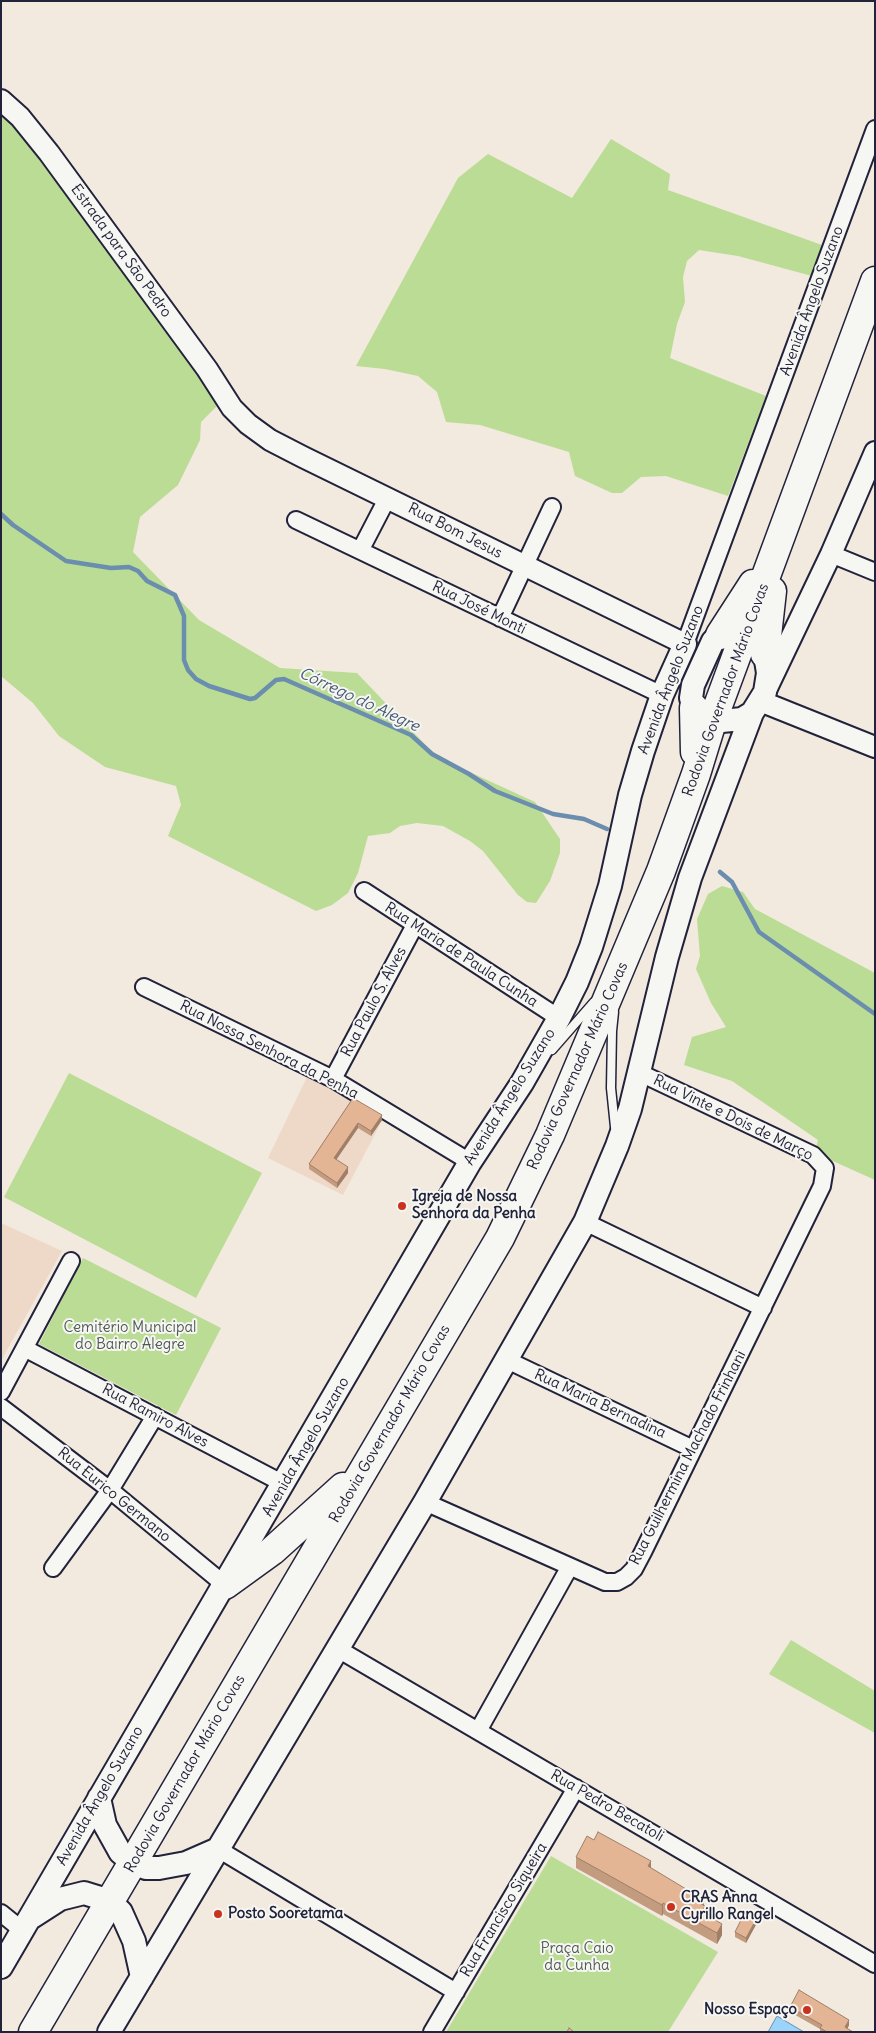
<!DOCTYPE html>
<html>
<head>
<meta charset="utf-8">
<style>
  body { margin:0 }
  #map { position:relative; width:876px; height:2033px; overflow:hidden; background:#f2e9df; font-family:Delius,sans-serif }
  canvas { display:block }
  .frame { position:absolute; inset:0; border:2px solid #22223b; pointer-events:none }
</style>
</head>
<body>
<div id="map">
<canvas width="876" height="2033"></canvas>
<div class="frame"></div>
</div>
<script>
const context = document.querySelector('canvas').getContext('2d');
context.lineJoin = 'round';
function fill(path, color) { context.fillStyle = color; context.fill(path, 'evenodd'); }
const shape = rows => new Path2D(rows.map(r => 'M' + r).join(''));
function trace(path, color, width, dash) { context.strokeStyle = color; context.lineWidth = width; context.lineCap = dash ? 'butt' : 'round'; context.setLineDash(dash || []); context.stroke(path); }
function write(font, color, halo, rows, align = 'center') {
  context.font = font + ' Delius,sans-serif'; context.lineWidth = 4; context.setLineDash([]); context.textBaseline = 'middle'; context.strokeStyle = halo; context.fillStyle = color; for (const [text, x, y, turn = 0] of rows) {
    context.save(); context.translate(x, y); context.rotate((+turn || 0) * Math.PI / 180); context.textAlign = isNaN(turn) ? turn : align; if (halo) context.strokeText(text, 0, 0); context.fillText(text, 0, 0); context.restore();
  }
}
const built = shape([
  [308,1075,385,1115,343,1195,268,1158],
  [1,1223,62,1251,1,1361]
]);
const green = shape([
  [1,95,224,388,217,406,201,422,200,440,178,485,140,517,133,552,199,620,280,668,357,673,437,757,535,802,560,839,560,853,550,881,536,903,527,902,518,895,483,851,470,841,443,826,417,823,400,826,390,833,368,836,358,873,348,893,332,905,316,911,168,836,181,805,176,786,105,767,59,736,33,703,1,676],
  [611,139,670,174,668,190,822,245,812,276,738,256,699,250,687,261,683,277,685,302,677,324,670,358,766,396,728,496,666,476,641,477,622,493,612,493,575,476,569,452,480,425,446,422,437,392,418,376,385,369,356,366,458,178,488,154,572,198],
  [722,886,743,892,755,909,875,973,875,1180,815,1153,818,1140,732,1081,684,1065,692,1037,726,1027,711,1003,696,969,700,956,697,919,708,894],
  [69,1073,262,1173,196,1298,4,1197],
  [83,1258,221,1328,176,1415,39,1344],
  [791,1640,875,1691,875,1733,769,1674],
  [551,1856,718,1952,668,2032,446,2032]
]);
const water = shape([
  [777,2016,804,2032,768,2032,777,2016]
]);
const stream = shape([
  [1,514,13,525,66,561,111,568,129,567,138,571,147,581,175,595,184,616,184,660,188,670,196,679,209,686,250,699,255,698,276,680,284,679,411,735,432,754,469,774,495,791,553,814,584,819,607,829],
  [720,872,732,882,759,932,875,1014]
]);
const service = shape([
  [614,1012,612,1031,611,1088,615,1127],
  [552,1050,594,1002]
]);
const minor = shape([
  [296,520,662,695],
  [361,549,388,497],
  [831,554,875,572],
  [500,618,552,507],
  [685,644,875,129],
  [364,891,559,1018],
  [144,987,333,1079,470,1162],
  [333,1079,415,925],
  [585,1222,763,1308],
  [26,1349,284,1484],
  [507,1360,693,1449],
  [1,1392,71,1261],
  [1,1407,110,1490,225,1585],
  [425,1502,605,1582,617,1582,626,1577,634,1569,643,1552,822,1186,825,1168,813,1155,638,1072],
  [53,1568,110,1490,155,1416],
  [338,1649,875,1964],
  [478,1731,569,1568],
  [218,1849,456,1992],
  [1,1913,22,1930],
  [432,2032,576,1788]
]);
const tertiary = shape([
  [1,100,20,117,49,153,207,369,232,408,248,424,270,440,303,457,685,644],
  [767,688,831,554,875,452],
  [760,701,875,747]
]);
const secondary = shape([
  [732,632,745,635,765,654,768,673,765,692,752,713,742,719,712,722,702,717,694,708,691,698,693,685,713,641,720,635,732,632],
  [99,1798,105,1825,120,1852,133,1863,146,1868,159,1868,186,1863,218,1849],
  [32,1917,60,1899,84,1893,110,1901,121,1912,134,1941,142,1977],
  [1,1967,470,1162,522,1083,559,1018,577,982,591,947,610,886,630,795,643,751,662,695,685,644],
  [109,2032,425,1502,585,1222,617,1146,630,1109,667,957,690,878,752,713]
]);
const trunk = shape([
  [720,635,753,584],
  [765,654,772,591],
  [694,708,695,752],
  [225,1585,272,1551,343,1487],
  [33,2032,500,1238,550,1135,661,871,696,774,712,722,875,281]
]);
const wall = shape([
  [353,1098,382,1120,371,1136,358,1128,336,1160,348,1173,337,1188,309,1169,309,1164],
  [576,1857,651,1868,704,1905,705,1914,722,1935,717,1944,663,1914,662,1916,576,1868],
  [758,1921,746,1943,735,1937,735,1932],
  [790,2007,849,2025,847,2029,853,2032,820,2032,820,2029,790,2012]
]);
const shadedWall = shape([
  [382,1115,382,1120,371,1136,371,1131],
  [358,1123,358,1128,334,1163,334,1158],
  [348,1167,348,1173,337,1188,337,1183],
  [651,1861,651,1871,648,1866],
  [704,1900,704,1909,705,1906,705,1917,702,1923,701,1904],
  [663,1903,663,1914,662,1916,662,1905],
  [758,1916,758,1921,746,1943,746,1938],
  [722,1924,722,1935,717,1944,717,1933],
  [849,2020,849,2025,846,2032,845,2027]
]);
const building = shape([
  [353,1098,382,1115,371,1131,358,1123,334,1158,348,1167,337,1183,309,1164,353,1098],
  [598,1832,651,1861,648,1866,704,1900,701,1904,705,1906,702,1912,722,1924,717,1933,663,1903,662,1905,576,1857,587,1836,594,1840,598,1832],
  [746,1910,758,1916,746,1938,735,1932,746,1910],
  [799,1990,849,2020,845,2027,853,2032,827,2032,820,2028,822,2025,790,2007,799,1990],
  [569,2028,574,2032,567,2032,569,2028]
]);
const markers = [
  [402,1206,5,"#c8321e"],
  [671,1907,5,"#c8321e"],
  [218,1914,5,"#c8321e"],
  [807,2010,5,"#c8321e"]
];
const streetNames = [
  ["Estrada para São Pedro",121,251,54],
  ["Avenida Ângelo Suzano",812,301,-70],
  ["Rua Bom Jesus",455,531,27],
  ["Rua José Monti",479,608,26],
  ["Avenida Ângelo Suzano",671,680,-69],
  ["Rodovia Governador Mário Covas",726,690,-70],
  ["Rua Maria de Paula Cunha",461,955,33],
  ["Rua Paulo S. Alves",374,1002,-62],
  ["Rua Nossa Senhora da Penha",269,1050,27],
  ["Rodovia Governador Mário Covas",578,1066,-66],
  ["Avenida Ângelo Suzano",510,1097,-58],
  ["Rua Vinte e Dois de Março",733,1118,26],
  ["Rua Maria Bernadina",600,1404,25],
  ["Rua Ramiro Alves",155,1416,28],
  ["Rodovia Governador Mário Covas",390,1424,-60],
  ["Avenida Ângelo Suzano",306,1447,-60],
  ["Rua Guilhermina Machado Frinhani",688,1458,-63],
  ["Rua Eurico Germano",114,1495,39],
  ["Rodovia Governador Mário Covas",185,1774,-60],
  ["Avenida Ângelo Suzano",100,1796,-60],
  ["Rua Pedro Becatoli",607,1806,30],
  ["Rua Francisco Siqueira",504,1910,-59]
];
const poiNames = [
  ["Igreja de Nossa",412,1197],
  ["Senhora da Penha",412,1214],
  ["CRAS Anna",681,1898],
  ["Cyrillo Rangel",681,1915],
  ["Posto Sooretama",228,1914],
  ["Nosso Espaço",797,2010,"right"]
];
const parkNames = [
  ["Cemitério Municipal",130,1328],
  ["do Bairro Alegre",130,1345],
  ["Praça Caio",577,1949],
  ["da Cunha",577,1966]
];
const waterNames = [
  ["Córrego do Alegre",359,700,25]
];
fill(built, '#eed9c8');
fill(green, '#bbdc95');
fill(water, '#9bd4fb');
trace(water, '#6b8dae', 1);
trace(stream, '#6b8dae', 4.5);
trace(service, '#22223b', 11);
trace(minor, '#22223b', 20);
trace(tertiary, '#22223b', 24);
trace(secondary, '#22223b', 26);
trace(trunk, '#22223b', 31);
trace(service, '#f6f6f2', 8);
trace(minor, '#f6f6f2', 16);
trace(tertiary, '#f6f6f2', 20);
trace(secondary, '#f6f6f2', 22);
trace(trunk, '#f6f6f2', 28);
fill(wall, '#c39c7f');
fill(shadedWall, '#9f7f68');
fill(building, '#e3b594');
trace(building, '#9f7f68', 1);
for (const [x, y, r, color] of markers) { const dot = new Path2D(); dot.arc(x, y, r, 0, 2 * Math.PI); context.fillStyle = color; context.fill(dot); trace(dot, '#f6f6f2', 2); }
write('15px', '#22223b', '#f6f6f2', streetNames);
write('bold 15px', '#22223b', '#f6f6f2', poiNames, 'left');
write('15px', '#505a56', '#f6f6f2', parkNames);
write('italic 16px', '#465775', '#f6f6f2', waterNames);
</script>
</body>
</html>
